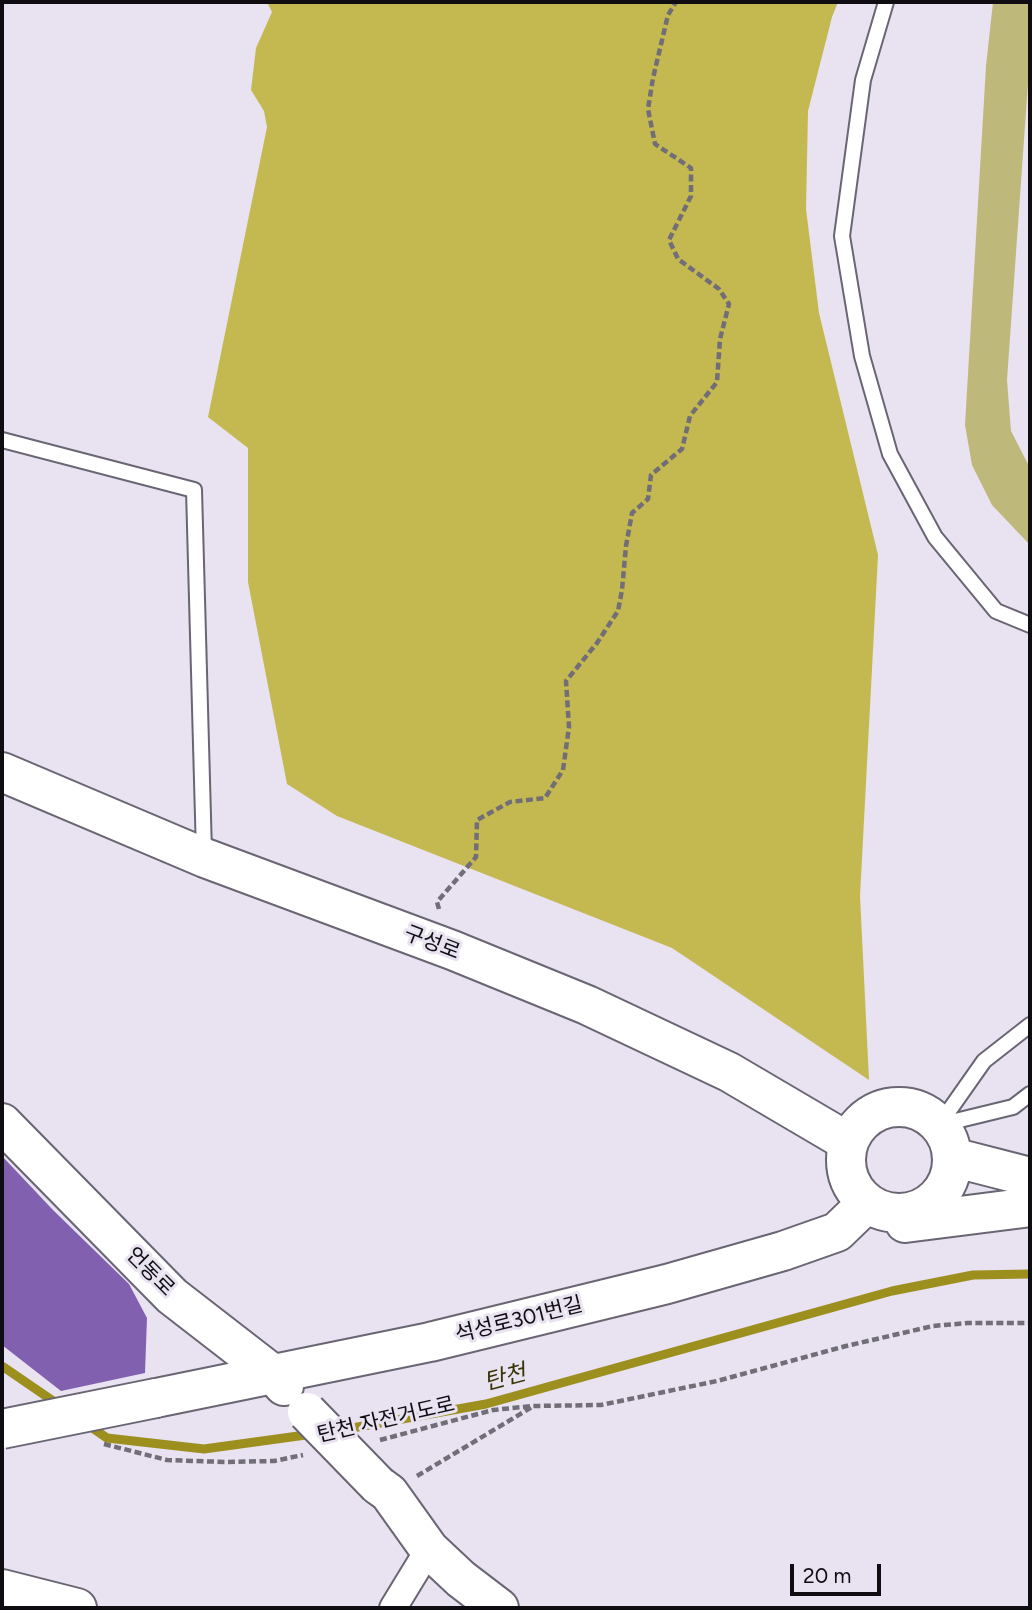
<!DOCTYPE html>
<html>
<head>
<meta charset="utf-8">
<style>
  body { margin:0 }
  #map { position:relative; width:1032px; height:1610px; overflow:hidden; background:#e8e2f1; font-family:Figtree,sans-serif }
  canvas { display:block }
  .frame { position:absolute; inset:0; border:4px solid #0f0d12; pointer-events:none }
  .scale { position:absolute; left:790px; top:1564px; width:91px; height:32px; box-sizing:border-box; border:4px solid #0f0d12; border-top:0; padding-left:9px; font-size:21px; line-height:24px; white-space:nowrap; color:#0f0d12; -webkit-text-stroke:5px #e8e2f1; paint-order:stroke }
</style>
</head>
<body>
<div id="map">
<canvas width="1032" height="1610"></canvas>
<div class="frame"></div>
<div class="scale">20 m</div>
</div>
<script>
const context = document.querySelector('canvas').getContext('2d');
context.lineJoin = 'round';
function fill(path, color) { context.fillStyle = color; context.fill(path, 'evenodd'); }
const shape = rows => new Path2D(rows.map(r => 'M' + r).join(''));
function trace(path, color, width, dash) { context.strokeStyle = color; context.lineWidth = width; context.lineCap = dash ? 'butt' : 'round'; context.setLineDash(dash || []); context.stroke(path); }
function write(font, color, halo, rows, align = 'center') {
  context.font = font + ' Figtree,"Noto Sans KR",sans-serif'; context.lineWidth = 6; context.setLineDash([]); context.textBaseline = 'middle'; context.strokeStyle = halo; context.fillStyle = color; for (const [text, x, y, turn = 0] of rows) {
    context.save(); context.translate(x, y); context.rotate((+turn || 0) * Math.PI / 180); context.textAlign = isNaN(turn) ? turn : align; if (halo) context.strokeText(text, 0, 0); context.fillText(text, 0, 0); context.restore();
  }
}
const green = shape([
  [993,2,1030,2,1030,55,1007,380,1011,431,1030,468,1030,545,992,505,972,465,965,425,986,66]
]);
const forest = shape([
  [267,2,838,2,832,17,808,111,806,209,819,313,878,555,860,896,869,1080,672,948,337,816,287,784,248,582,248,448,208,417,267,127,264,111,251,90,256,48,272,12]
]);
const stream = shape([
  [2,1366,59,1405],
  [88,1425,107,1438,204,1449,313,1434],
  [341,1430,486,1404,892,1291,973,1275,1030,1274]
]);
const building = shape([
  [2,1156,53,1210,129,1284,147,1318,145,1373,61,1391,2,1345]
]);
const path = shape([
  [439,909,437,902,476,857,477,820,510,802,545,798,563,770,569,727,566,681,597,643,618,611,622,590,626,546,632,513,648,499,651,475,682,449,690,416,717,382,720,339,729,304,719,289,678,259,669,240,691,196,691,168,655,144,648,109,653,78,668,15,676,2],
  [380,1440,493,1410,533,1406,601,1405,717,1381,846,1346,933,1326,968,1323,1030,1323],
  [104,1444,167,1460,225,1462,274,1461,303,1455],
  [417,1476,532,1407]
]);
const lane = shape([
  [886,2,863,80,842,236,862,356,890,454,935,537,996,611,1030,625],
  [2,440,194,490,204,853],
  [939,1125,984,1061,1030,1025],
  [939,1125,1013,1107,1030,1094]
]);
const street = shape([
  [393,1608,429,1549]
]);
const secondary = shape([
  [2,772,205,858,452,950,587,1005,729,1072,848,1142],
  '846 1160a53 53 0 1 1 106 0a53 53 0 1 1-106 0Z',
  [2,1123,172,1296,274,1375,284,1386],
  [952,1157,1030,1177],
  [905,1223,1030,1207],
  [156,1398,430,1342,667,1284,783,1251,837,1232,867,1203],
  [378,1485,389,1493,429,1549,461,1579,499,1608]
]);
const highway = shape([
  [2,1589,77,1608]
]);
const secondaryBridge = shape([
  [307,1412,378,1485],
  [2,1429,156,1398]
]);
const streetNames = [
  ["구성로",432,943,21],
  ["언동로",150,1272,45],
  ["석성로301번길",519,1320,-14],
  ["탄천 자전거도로",386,1420,-13]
];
const waterNames = [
  ["탄천",505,1378,-15]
];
fill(green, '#bfb87b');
fill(forest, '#c4b850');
trace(stream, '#9c8f1e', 9);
fill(building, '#8260b0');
trace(lane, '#696572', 18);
trace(street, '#696572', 30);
trace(secondary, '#696572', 42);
trace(highway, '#696572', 42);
trace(path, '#716e77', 4.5, [7, 3.5]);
trace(lane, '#fff', 14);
trace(street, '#fff', 26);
trace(secondary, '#fff', 38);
trace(highway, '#fff', 38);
trace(secondaryBridge, '#696572', 42, []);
trace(secondaryBridge, '#fff', 38);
write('21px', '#0f0d12', '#e8e2f1', streetNames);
write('italic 23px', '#393406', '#e8e2f1', waterNames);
</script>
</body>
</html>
